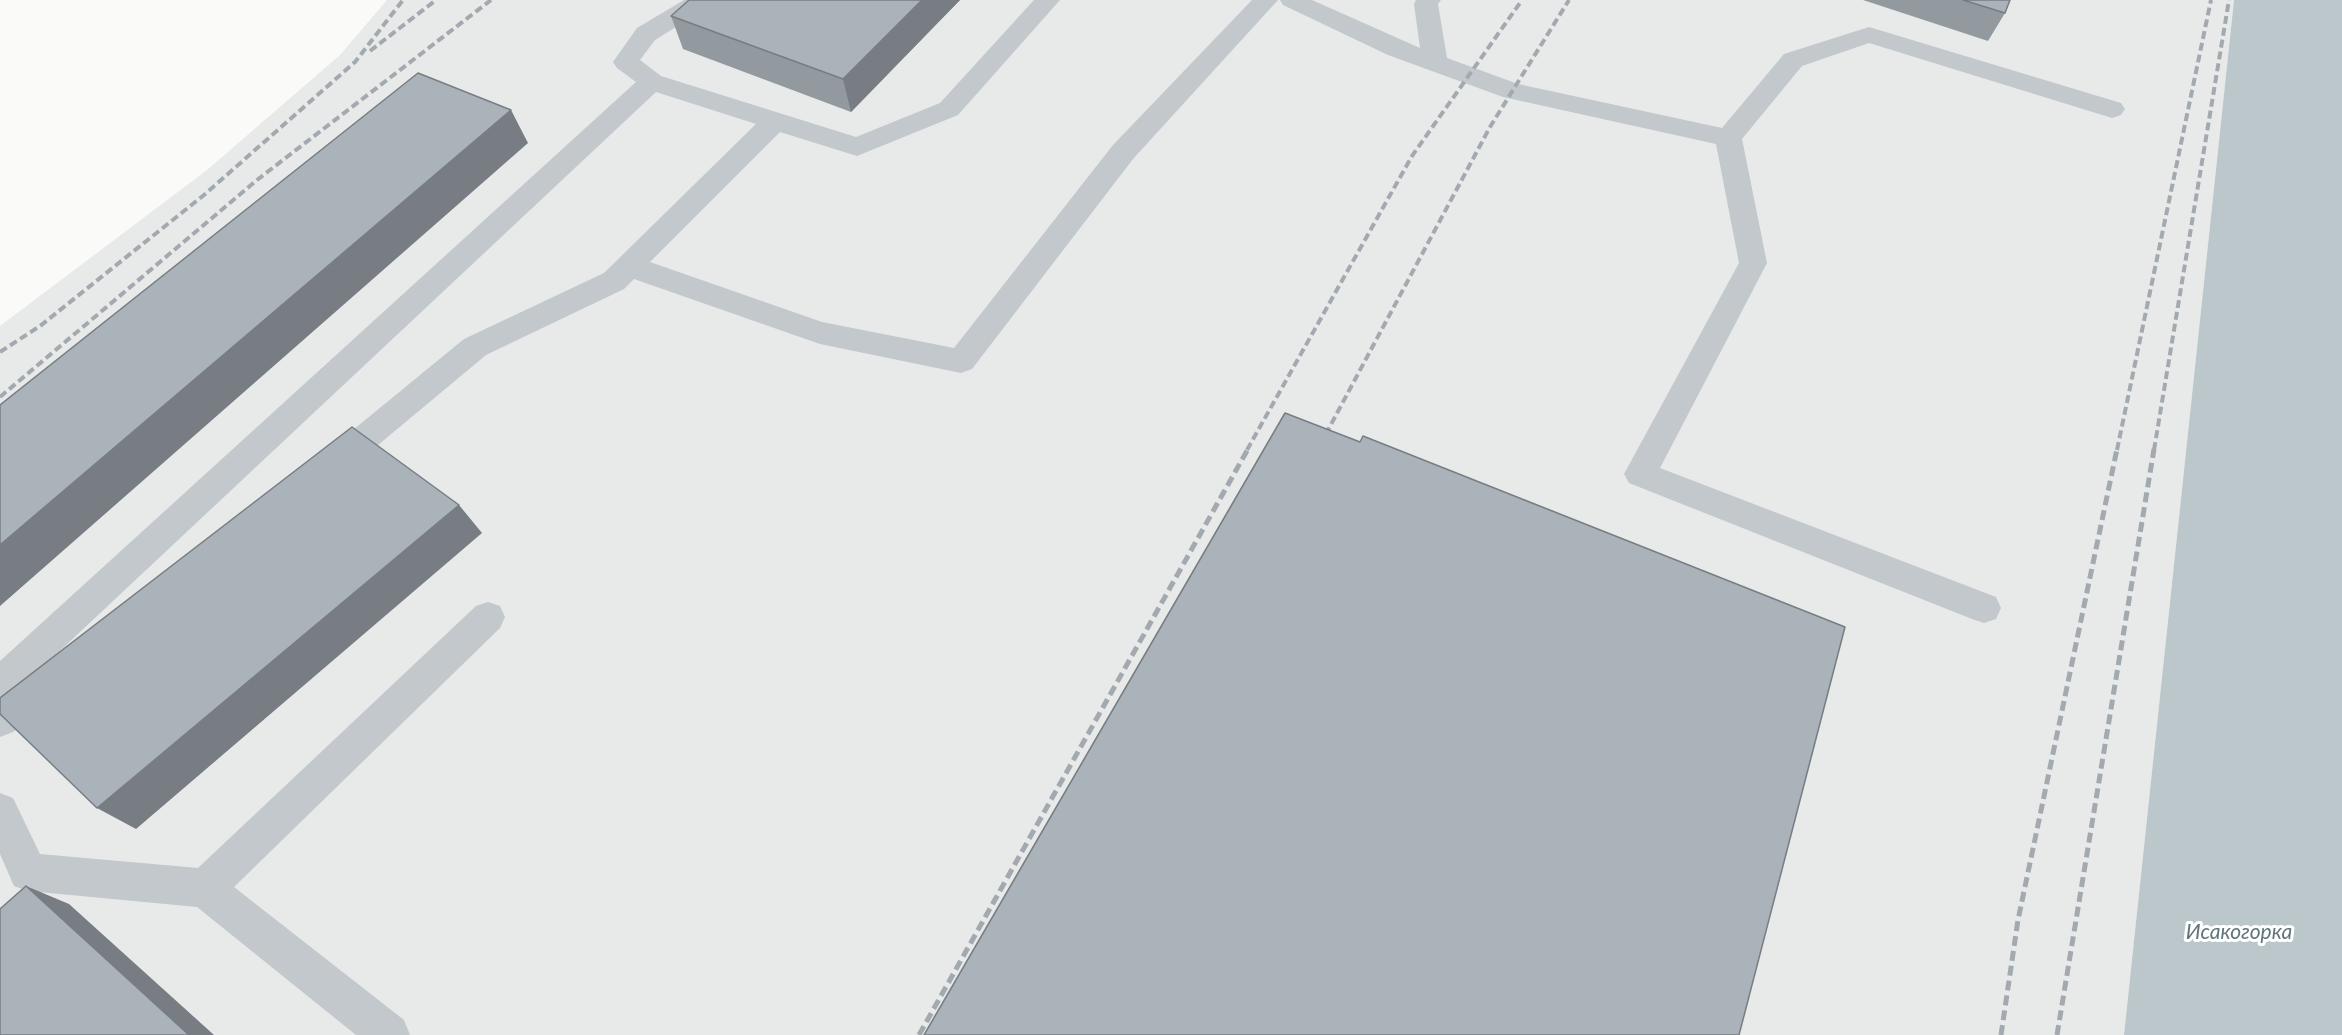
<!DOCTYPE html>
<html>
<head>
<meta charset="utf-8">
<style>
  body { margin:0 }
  canvas { display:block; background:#fafaf8 }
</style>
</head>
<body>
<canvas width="2342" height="1035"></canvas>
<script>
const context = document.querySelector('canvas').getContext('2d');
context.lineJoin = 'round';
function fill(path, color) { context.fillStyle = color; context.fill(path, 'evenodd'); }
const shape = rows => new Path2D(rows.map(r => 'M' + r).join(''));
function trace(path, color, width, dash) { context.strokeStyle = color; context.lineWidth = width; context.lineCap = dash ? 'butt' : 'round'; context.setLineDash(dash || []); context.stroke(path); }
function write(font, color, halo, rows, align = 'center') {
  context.font = font + ' Lato,sans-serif'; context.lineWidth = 6; context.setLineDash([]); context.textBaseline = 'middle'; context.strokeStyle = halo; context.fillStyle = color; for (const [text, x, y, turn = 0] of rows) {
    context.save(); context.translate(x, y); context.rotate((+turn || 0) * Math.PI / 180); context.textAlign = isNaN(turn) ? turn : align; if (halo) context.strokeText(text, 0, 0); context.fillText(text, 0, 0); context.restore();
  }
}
const built = shape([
  [387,0,2234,0,2124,1035,0,1035,0,326,207,170,340,55]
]);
const water = shape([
  [2234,0,2342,0,2342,1035,2124,1035]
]);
const minor = shape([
  [684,0,714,0,711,5,655,40,640,60,661,76,856,137,940,103,1034,0,1060,0,958,115,857,156,780,132,650,262,822,322,954,348,1113,145,1252,0,1278,0,1133,159,972,369,961,373,820,344,634,279,624,289,486,355,342,475,331,479,320,475,315,466,320,457,464,339,604,273,756,124,656,92,33,676,40,674,53,678,58,690,53,702,13,732,0,737,0,661,636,82,617,68,613,62,637,28,684,0],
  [1280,0,1312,0,1420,48,1414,4,1416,0,1441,0,1438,4,1447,58,1518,84,1722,128,1784,54,1869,27,2121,103,2125,109,2121,115,2112,118,1869,43,1802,66,1742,139,1767,263,1660,468,1996,597,2001,608,1996,619,1984,623,1972,619,1629,483,1624,474,1739,263,1716,144,1503,97,1388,55,1283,5,1280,0],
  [488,602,500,606,505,617,500,628,234,887,404,1020,410,1035,356,1035,197,907,28,891,14,886,0,854,0,793,13,798,40,854,198,868,476,606,488,602]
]);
const railFar1 = shape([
  [370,51,436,0],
  [0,352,40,326,204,195,355,62,403,0],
  [0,397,257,180,491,0],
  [1320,445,1490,127,1569,0],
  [1247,450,1412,156,1522,0],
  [2117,450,2211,0],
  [2154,450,2229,0]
]);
const rail = shape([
  [919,1035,1248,449],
  [2001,1035,2018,920,2117,449],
  [2057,1035,2154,449]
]);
const wall = shape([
  [960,0,851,112,683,49,671,16],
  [1863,0,2010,0,2005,13,1988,41]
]);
const shadedWall = shape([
  [922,0,960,0,851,112,843,79],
  [511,110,528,143,0,606,0,545],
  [459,505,482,533,136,829,97,808],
  [26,886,69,904,214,1035,189,1035]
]);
const building = shape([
  [689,0,922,0,843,79,671,16,689,0],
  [1963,0,2010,0,2005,13,1963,0],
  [418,73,511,110,0,545,0,405,418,73],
  [1285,413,1360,442,1363,436,1845,627,1739,1035,924,1035,1285,413],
  [352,427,459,505,97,808,0,714,0,698,352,427],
  [26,886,189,1035,0,1035,0,909,26,886]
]);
const nearWaternames = [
  ["Исакогорка",2239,932]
];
fill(built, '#e8e9e9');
fill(water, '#bbc7cb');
fill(minor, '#c3c8cc');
trace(railFar1, '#a2aab0', 4, [8, 4]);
trace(rail, '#a2aab0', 5, [10, 5]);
fill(wall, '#929a9f');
fill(shadedWall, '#777d82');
fill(building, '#aab3b9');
trace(building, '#777d82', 1.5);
write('italic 21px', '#60757c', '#fff', nearWaternames);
</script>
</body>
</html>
